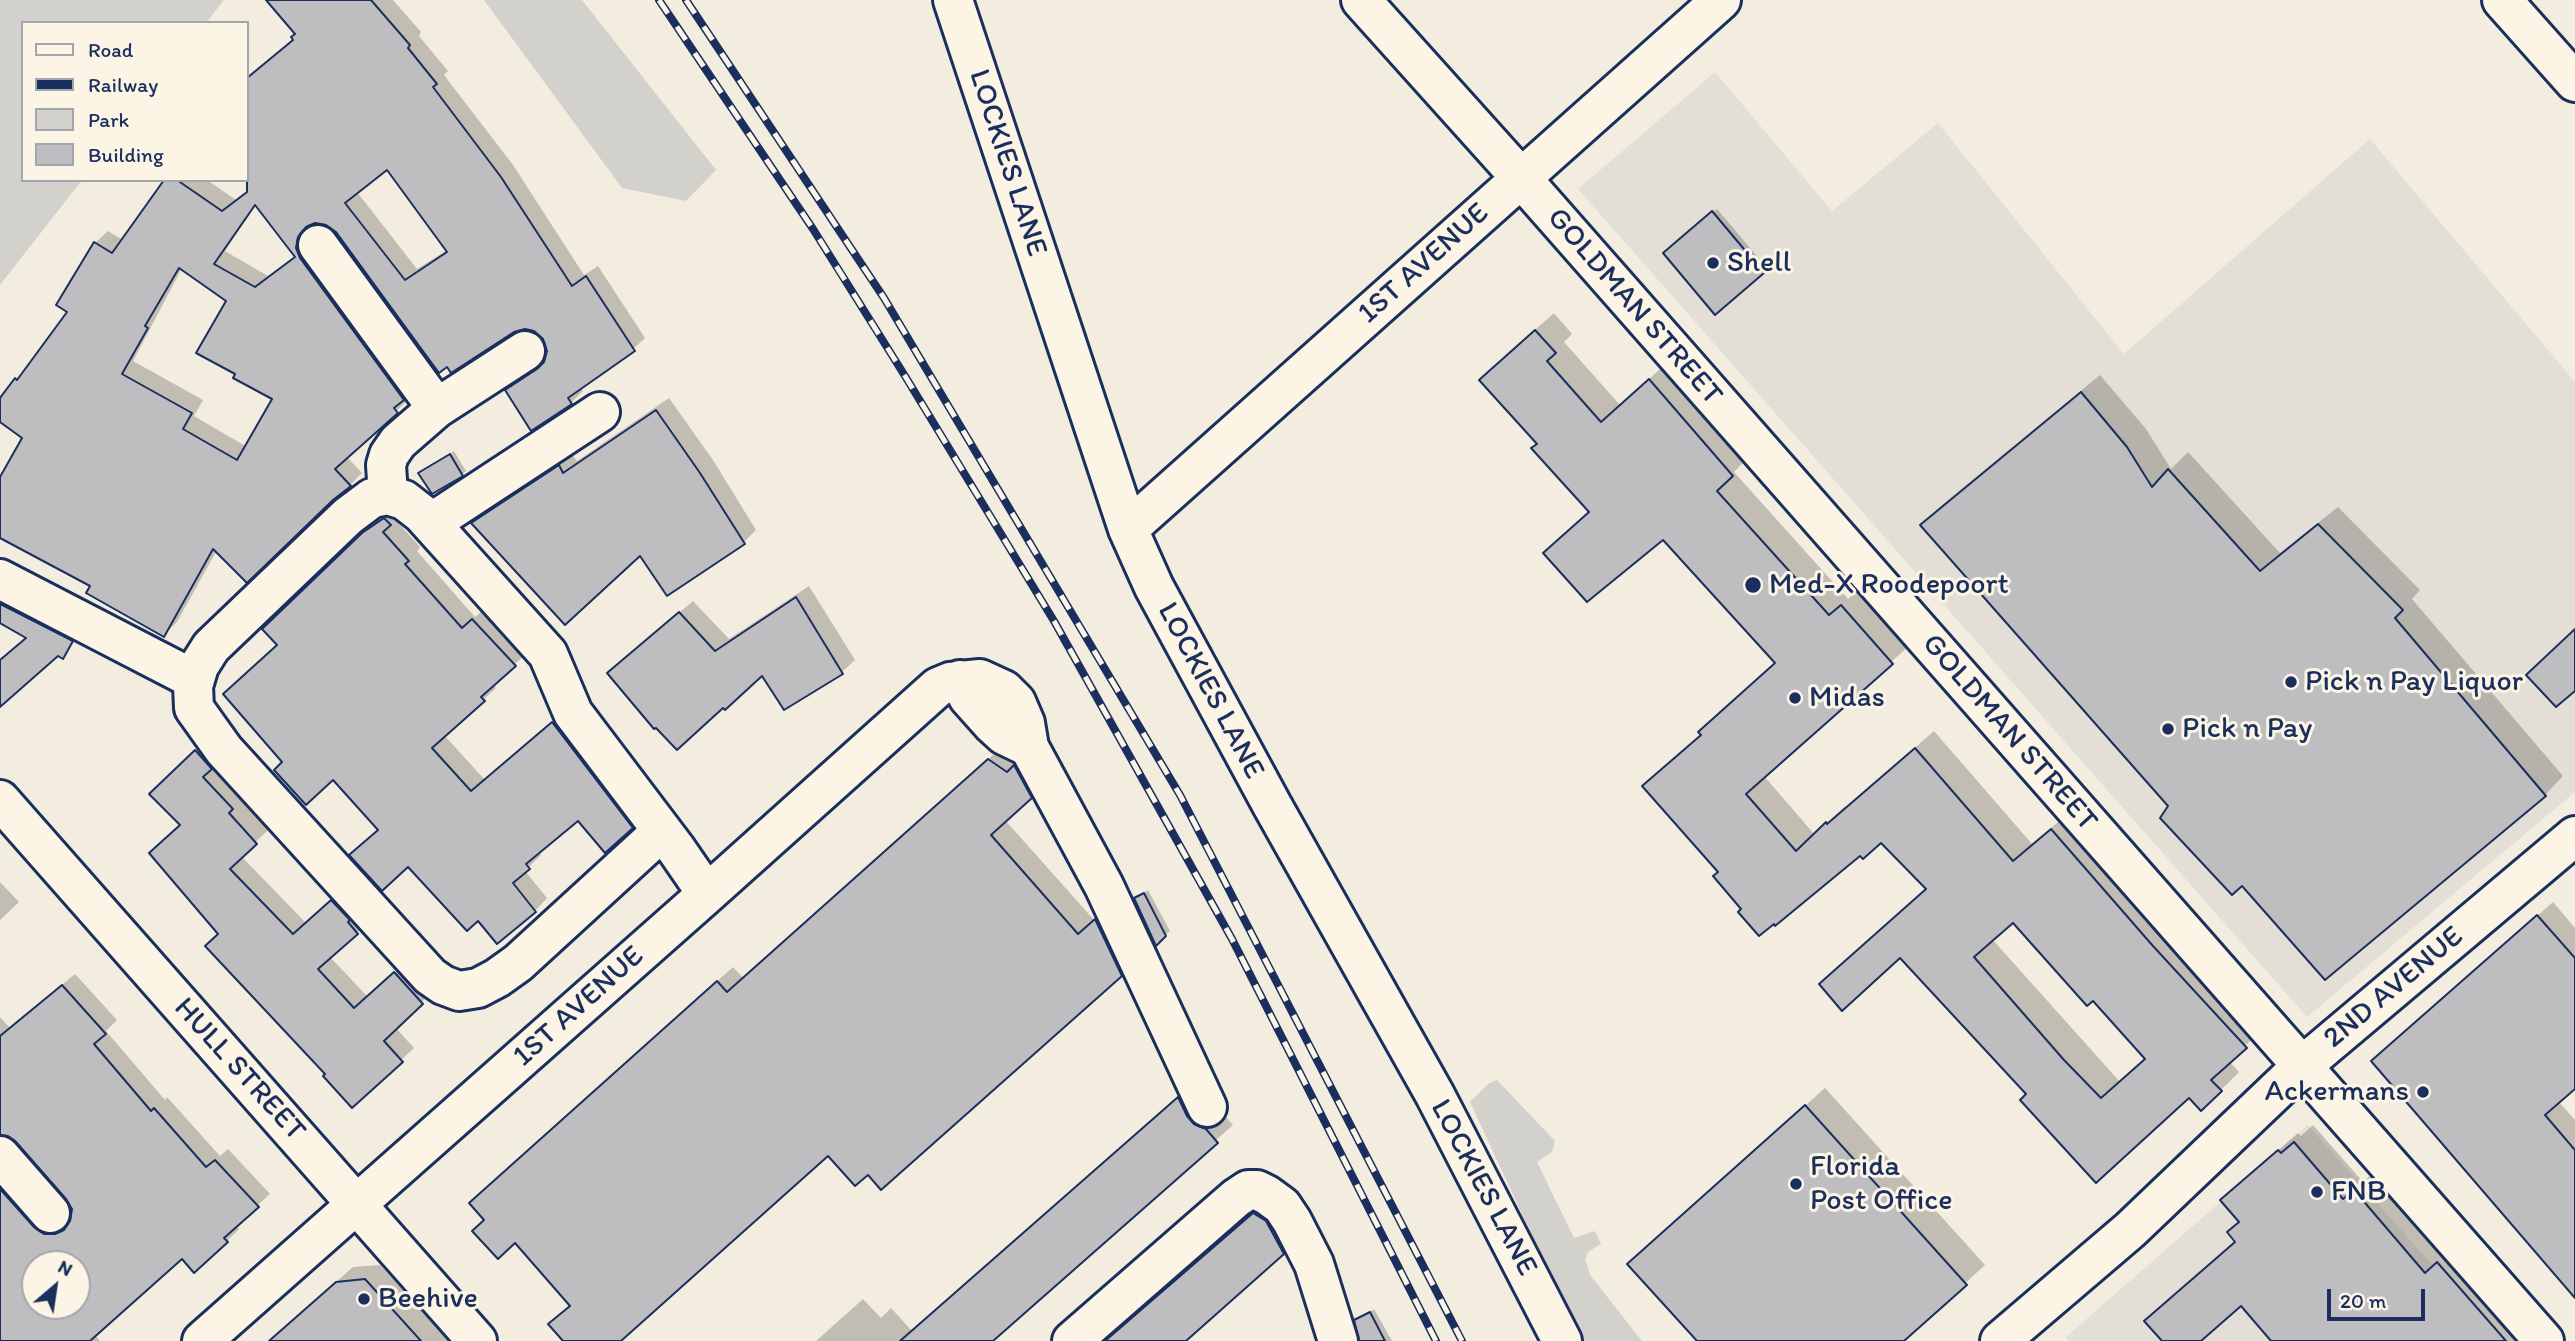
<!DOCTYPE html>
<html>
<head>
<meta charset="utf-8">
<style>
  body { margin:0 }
  #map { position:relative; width:2575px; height:1341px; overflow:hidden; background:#f3ede0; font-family:Itim,sans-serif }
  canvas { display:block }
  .legend { position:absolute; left:21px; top:21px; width:228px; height:161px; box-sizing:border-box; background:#fcf5e5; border:2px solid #a2a6af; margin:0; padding:9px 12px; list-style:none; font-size:21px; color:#1b2f5e }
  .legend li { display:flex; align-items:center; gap:14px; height:35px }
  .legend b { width:35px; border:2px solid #a2a6af }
  .north { position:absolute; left:21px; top:1250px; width:70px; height:70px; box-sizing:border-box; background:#fcf5e5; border:2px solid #a2a6af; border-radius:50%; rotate:29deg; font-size:19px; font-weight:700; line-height:28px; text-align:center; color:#1b2f5e }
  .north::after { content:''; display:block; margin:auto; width:24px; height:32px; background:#1b2f5e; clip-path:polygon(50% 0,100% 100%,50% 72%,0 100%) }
  .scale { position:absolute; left:2327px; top:1289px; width:98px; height:32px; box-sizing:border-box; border:4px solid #1b2f5e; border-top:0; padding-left:9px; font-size:21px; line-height:24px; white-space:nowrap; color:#1b2f5e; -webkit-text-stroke:5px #fcf5e5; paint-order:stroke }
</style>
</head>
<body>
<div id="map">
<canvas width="2575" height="1341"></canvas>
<ul class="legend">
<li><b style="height:9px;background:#fcf5e5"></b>Road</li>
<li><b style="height:9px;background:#1b2f5e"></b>Railway</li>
<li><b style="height:19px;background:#d3d1cc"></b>Park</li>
<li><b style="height:19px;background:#bebec0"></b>Building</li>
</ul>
<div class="north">N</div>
<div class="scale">20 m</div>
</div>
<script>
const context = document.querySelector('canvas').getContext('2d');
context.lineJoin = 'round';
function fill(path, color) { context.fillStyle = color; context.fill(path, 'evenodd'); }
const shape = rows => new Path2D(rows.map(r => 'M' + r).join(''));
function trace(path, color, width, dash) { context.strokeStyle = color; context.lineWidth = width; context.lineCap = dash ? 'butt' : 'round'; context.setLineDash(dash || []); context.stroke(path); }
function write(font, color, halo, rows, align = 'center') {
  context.font = font + ' Itim,sans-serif'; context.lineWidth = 6; context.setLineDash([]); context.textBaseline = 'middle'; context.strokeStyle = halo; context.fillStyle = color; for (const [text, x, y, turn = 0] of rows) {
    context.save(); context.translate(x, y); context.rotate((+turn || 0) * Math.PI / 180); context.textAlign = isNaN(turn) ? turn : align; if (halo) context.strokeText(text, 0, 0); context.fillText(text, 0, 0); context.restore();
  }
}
const built = shape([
  [1715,72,1832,211,1938,123,2124,354,2370,139,2575,382,2575,792,2307,1017,1578,189],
  [2308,1125,2500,1341,2069,1341,2066,1337]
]);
const green = shape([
  [0,0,224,0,206,23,23,23,23,180,82,180,0,285],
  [484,0,582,0,716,170,686,201,622,188],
  [1497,1080,1555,1141,1552,1152,1537,1162,1574,1238,1595,1231,1601,1244,1588,1252,1585,1259,1590,1275,1642,1341,1581,1341,1470,1102,1488,1084]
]);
const shadow = shape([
  [270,0,393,0,421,32,419,36,448,71,444,75,513,165,584,275,598,266,645,338,633,349,580,387,583,391,571,403,507,390,519,379,546,361,549,349,544,338,536,330,525,327,513,331,447,365,336,230,327,223,315,222,309,224,308,230,297,241,245,180,247,180,247,79,295,39,297,34],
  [387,168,447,250,417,269,357,192],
  [166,180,207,180,252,211,225,251,268,276,306,248,409,399,347,457,362,473,350,485,332,499,217,550,177,622,164,635,93,586,0,538,0,479,24,437,0,419,0,401,70,311,95,243,108,231,123,240],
  [182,268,228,300,237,374,275,399,247,447,194,416,203,400,133,361],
  [1717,209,1767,268,1763,272,1669,249],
  [1554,313,1572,334,1564,342,1620,405,1668,362,1749,457,1734,472,1848,599,1860,588,1910,645,1764,776,1815,835,1845,806,1846,808,1934,731,2032,844,2070,812,2263,1029,2229,1061,2239,1072,2221,1090,2189,1095,2096,1180,2029,1094,1900,956,1839,966,1927,888,1881,840,1860,853,1743,909,1720,872,1645,786,1702,734,1700,732,1718,714,1777,662,1663,537,1545,553,1590,511,1539,444,1499,362],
  [2013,921,2093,999,2147,1058,2120,1082,1992,939],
  [2100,375,2146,429,2171,469,2188,452,2280,553,2338,507,2420,590,2412,599,2563,776,2545,795,2170,806,1923,525,1941,506],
  [669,398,713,460,756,530,743,543,641,553,473,523,486,511,572,454,577,461],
  [454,451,466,471,462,475,420,473],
  [398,507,402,511,395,519,420,547,417,551,475,617,486,608,527,653,493,684,496,688,483,700,444,735,485,780,565,711,644,815,632,827,578,818,538,852,541,855,525,871,547,898,535,911,478,919,379,829,334,778,284,762,278,645,264,629,377,521],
  [809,586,855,660,842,672,784,707,762,673,622,661,693,601,729,639],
  [0,595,77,635,63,656,58,654,0,704,0,662,28,637,0,621],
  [209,739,244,796,240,800,268,830,241,856,306,923,345,889,369,921,330,957,368,997,407,961,434,990,396,1028,414,1048,352,1106,220,934,182,825,152,794],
  [1004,745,1046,782,1005,820,1094,920,1111,906,1136,959,1121,975,868,1172,829,1154,619,1341,566,1341,566,1310,571,1305,515,1240,486,1219,486,1188,733,967,743,978],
  [0,882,19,902,0,920],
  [1148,890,1170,931,1156,943,1136,899],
  [2553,902,2575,928,2575,1086,2558,1101,2575,1120,2575,1295,2388,1047],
  [75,974,117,1020,106,1031,165,1100,167,1097,220,1156,228,1149,270,1194,236,1225,239,1229,227,1241,182,1257,95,1335,100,1341,0,1341,0,1163,55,1222,67,1223,72,1220,73,1209,68,1198,18,1140,7,1133,0,1133,0,1017,10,1028],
  [35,1264,77,1264,77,1306,35,1306],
  [1195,1082,1233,1125,990,1341,816,1341,863,1299,881,1318,891,1308,912,1331],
  [1825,1088,1985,1265,1902,1341,1699,1341,1648,1245],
  [2313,1125,2363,1182,2373,1173,2540,1341,2273,1341,2241,1304,2199,1341,2164,1341,2165,1303,2236,1240,2241,1221,2241,1182,2298,1133,2301,1136],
  [1273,1195,1302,1234,1183,1341,1104,1341],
  [380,1265,448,1341,269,1341,353,1267],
  [1374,1309,1392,1341,1360,1341,1356,1321]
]);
const building = shape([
  [266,0,371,0,410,45,408,48,437,84,433,87,501,177,572,286,586,276,635,351,568,398,572,404,531,431,505,390,537,369,544,362,547,351,543,339,534,331,525,329,514,332,451,373,447,367,439,373,336,232,326,225,315,223,306,227,298,237,296,248,300,258,404,400,394,408,398,413,335,469,351,486,333,500,247,583,213,549,164,637,86,593,90,586,0,538,0,477,22,438,0,422,0,398,15,378,17,380,67,312,56,305,94,242,112,253,164,180,177,180,222,211,247,192,247,78,293,40,291,37,295,34,266,0],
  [387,170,447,252,405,280,345,203,387,170],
  [255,205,295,257,255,287,214,264,255,205],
  [179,268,226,301,196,353,235,374,233,378,272,399,237,460,183,429,192,413,122,374,148,328,145,326,179,268],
  [1712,211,1764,273,1715,315,1663,253,1712,211],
  [1535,330,1556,353,1547,361,1601,422,1649,379,1733,476,1717,491,1829,615,1841,605,1893,664,1746,794,1796,851,1826,822,1827,824,1915,748,2013,861,2051,829,2153,946,2247,1048,2211,1080,2222,1091,2201,1111,2189,1098,2096,1183,2020,1100,2026,1094,1900,958,1842,1011,1819,984,1926,889,1881,843,1863,859,1860,856,1775,926,1774,924,1759,936,1738,912,1741,909,1713,876,1718,872,1642,786,1701,735,1698,732,1775,663,1663,540,1587,602,1543,553,1589,512,1531,448,1537,444,1479,380,1535,330],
  [2013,923,2087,1006,2093,1001,2145,1059,2101,1098,2064,1060,1974,957,2013,923],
  [2081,392,2127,447,2152,487,2168,469,2260,571,2318,524,2403,610,2395,618,2546,796,2325,980,2242,886,2232,895,2160,818,2168,806,1920,525,2081,392],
  [656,410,700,473,745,544,667,596,640,556,565,625,471,523,559,465,563,473,656,410],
  [450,454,463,476,432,494,418,473,450,454],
  [384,518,391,525,383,532,409,561,405,564,462,628,472,619,516,666,481,697,485,701,432,748,471,791,552,722,633,828,605,853,578,821,526,864,530,869,513,883,536,912,497,944,478,921,467,931,408,867,382,891,349,855,378,830,333,780,306,805,274,770,282,762,223,694,277,645,262,629,362,533,384,518],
  [796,597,843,674,784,710,762,676,725,710,723,708,677,750,656,728,654,729,607,673,679,612,715,651,796,597],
  [0,604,73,641,63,659,58,656,0,707,0,660,26,638,0,623,0,604],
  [2575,629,2575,691,2556,707,2526,675,2575,629],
  [195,750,212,769,203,777,233,809,229,813,257,844,230,869,293,934,331,900,350,920,348,922,358,934,318,969,354,1008,394,972,423,1004,384,1041,403,1062,352,1108,323,1076,325,1074,205,946,218,934,149,853,180,825,149,794,195,750],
  [988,759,1007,772,1014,765,1032,798,991,835,1078,934,1095,919,1122,976,881,1190,868,1175,855,1186,828,1156,621,1341,563,1341,548,1324,570,1306,515,1243,498,1259,472,1231,484,1220,469,1203,717,981,727,992,988,759],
  [1144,893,1166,936,1156,946,1134,898,1144,893],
  [2537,915,2575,958,2575,1089,2545,1115,2575,1150,2575,1298,2371,1061,2537,915],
  [62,985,106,1034,94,1044,151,1111,154,1108,206,1167,215,1160,259,1207,224,1238,228,1242,194,1273,182,1259,90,1341,0,1341,0,1189,34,1227,44,1234,55,1234,64,1230,70,1221,72,1209,66,1199,16,1142,8,1136,0,1135,0,1036,62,985],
  [35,1264,77,1264,77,1306,35,1306,35,1264],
  [1178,1097,1187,1116,1194,1124,1206,1129,1218,1143,993,1341,900,1341,1178,1097],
  [1805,1105,1967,1285,1904,1341,1697,1341,1627,1264,1805,1105],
  [2294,1142,2343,1199,2354,1190,2425,1273,2437,1262,2506,1341,2271,1341,2241,1306,2201,1341,2162,1341,2144,1321,2235,1242,2227,1232,2239,1222,2220,1200,2278,1150,2281,1153,2294,1142],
  [1253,1213,1266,1221,1284,1254,1186,1341,1105,1341,1253,1213],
  [365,1279,421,1341,269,1341,336,1282,365,1279],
  [1370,1312,1385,1341,1359,1341,1354,1320,1370,1312]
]);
const minor = shape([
  [953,0,1128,529,1154,587,1272,805,1435,1095,1562,1341],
  [1361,0,1521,178,2544,1341],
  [2502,0,2575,82],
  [318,245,437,408],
  [388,495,386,465,389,455,398,442,437,408,525,351],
  [431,523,600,412],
  [1128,529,1721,0],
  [0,579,195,680],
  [960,680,968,697,993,725,1004,735,1029,747],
  [0,800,477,1341],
  [661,832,518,963,497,978,478,988,459,991,443,985,430,976,224,750,194,708,193,686,199,666,211,647,348,516,372,498,388,495,404,500,422,514,548,654,573,713,676,849,707,894],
  [0,1156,50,1213],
  [202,1341,707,894,938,687,950,682,980,679,1004,690,1016,702,1025,723,1029,747,1104,886,1207,1107],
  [1072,1341,1236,1198,1248,1190,1257,1190,1267,1195,1282,1206,1292,1221,1314,1264,1338,1341],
  [2000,1341,2130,1230,2302,1066,2575,836]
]);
const rail = shape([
  [659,0,813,229,905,376,1054,621,1232,939,1436,1341],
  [686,0,884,298,1180,795,1462,1341]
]);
const markers = [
  [1713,263,7,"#1b2f5e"],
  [1753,585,9,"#1b2f5e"],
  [2291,682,7,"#1b2f5e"],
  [1795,698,7,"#1b2f5e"],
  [2168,729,7,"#1b2f5e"],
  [2423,1092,7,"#1b2f5e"],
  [1796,1184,7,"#1b2f5e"],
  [2317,1192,7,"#1b2f5e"],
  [364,1299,7,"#1b2f5e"]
];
const streetNames = [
  ["LOCKIES LANE",1007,163,72],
  ["1ST AVENUE",1424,264,-42],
  ["GOLDMAN STREET",1634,307,49],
  ["LOCKIES LANE",1210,691,62],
  ["GOLDMAN STREET",2009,733,49],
  ["2ND AVENUE",2394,988,-40],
  ["1ST AVENUE",579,1007,-42],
  ["HULL STREET",239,1070,48],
  ["LOCKIES LANE",1483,1188,62]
];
const poiNames = [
  ["Shell",1727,263],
  ["Med-X Roodepoort",1769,585],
  ["Pick n Pay Liquor",2305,682],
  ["Midas",1809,698],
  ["Pick n Pay",2182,729],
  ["Ackermans",2409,1092,"right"],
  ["Florida",1810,1167],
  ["Post Office",1810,1201],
  ["FNB",2331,1192],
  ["Beehive",378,1299]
];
fill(built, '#e3dfd6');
fill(green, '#d3d1cc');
fill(shadow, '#0003');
fill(building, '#bebec0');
trace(building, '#1b2f5e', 2);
trace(minor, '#1b2f5e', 44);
trace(minor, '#fcf5e5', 38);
trace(rail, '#1b2f5e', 8);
trace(rail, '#fcf5e5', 5, [16]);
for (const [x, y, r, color] of markers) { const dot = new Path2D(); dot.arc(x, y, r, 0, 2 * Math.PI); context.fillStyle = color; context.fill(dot); trace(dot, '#fcf5e5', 2.5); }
write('30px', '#1b2f5e', '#fcf5e5', streetNames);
write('30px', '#1b2f5e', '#fcf5e5', poiNames, 'left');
</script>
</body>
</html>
